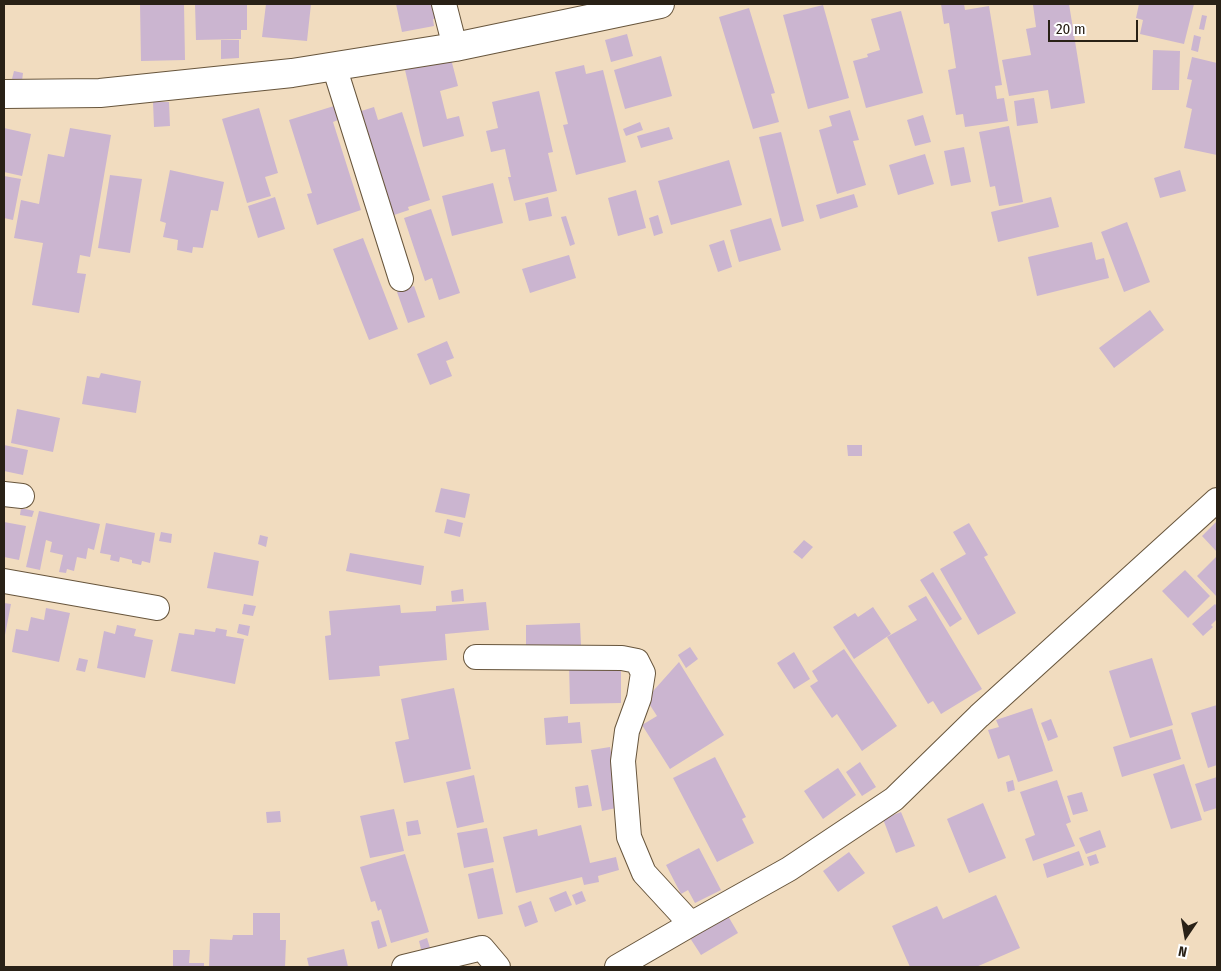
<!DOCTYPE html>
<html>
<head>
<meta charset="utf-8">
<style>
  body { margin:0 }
  #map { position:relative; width:1221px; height:971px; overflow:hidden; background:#f1dcbf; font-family:"Fira Sans Condensed",sans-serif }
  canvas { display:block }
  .frame { position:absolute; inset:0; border:5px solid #292116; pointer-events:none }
  .north { position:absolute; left:1161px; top:911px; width:50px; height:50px; -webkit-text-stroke:4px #fff; paint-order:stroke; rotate:192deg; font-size:14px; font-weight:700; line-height:20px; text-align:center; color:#292116 }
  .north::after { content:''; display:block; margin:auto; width:18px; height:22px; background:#292116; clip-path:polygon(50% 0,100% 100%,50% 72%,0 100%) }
  .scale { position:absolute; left:1048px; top:20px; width:90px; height:22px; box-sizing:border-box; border:2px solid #292116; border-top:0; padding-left:6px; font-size:15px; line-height:18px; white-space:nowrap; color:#292116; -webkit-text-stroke:4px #fff; paint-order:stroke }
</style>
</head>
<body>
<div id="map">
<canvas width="1221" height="971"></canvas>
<div class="frame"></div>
<div class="north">N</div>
<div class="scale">20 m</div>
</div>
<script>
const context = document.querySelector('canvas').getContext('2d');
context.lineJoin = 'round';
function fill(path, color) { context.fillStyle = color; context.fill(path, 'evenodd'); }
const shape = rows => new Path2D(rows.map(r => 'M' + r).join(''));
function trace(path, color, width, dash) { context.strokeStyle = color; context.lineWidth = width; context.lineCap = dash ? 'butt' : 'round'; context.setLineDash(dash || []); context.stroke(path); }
const building = shape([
  [140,4,184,4,185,60,141,61],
  [195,4,247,4,247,30,241,30,241,39,196,40],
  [266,4,311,4,307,41,262,37],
  [396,4,436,4,438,18,433,19,434,26,402,32],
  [941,4,964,4,965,10,989,6,1002,85,995,86,997,99,1004,98,1008,121,965,127,963,114,956,115,948,70,956,68,949,23,944,24],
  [1042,4,1069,4,1085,103,1051,109,1048,90,1009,96,1002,60,1031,55,1026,29,1036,27,1033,5],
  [1139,4,1194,4,1184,44,1140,34,1143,20,1136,18],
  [823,5,849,98,808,109,783,15],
  [749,8,775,93,771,94,779,122,753,129,719,17],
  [901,11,923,93,866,108,853,61,868,57,867,54,880,50,871,19],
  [1202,15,1207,16,1204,30,1199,29],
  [627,34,633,56,611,62,605,40],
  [1194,35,1201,37,1198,52,1191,50],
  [221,40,239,40,239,58,221,59],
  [1153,50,1180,51,1179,90,1152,90],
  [661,56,672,96,625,109,614,70],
  [1192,57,1217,63,1217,155,1184,148,1192,109,1186,107,1192,80,1187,79],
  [451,59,458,86,440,91,447,119,459,116,464,136,423,147,405,70],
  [584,65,586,74,603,70,626,162,576,175,563,125,568,124,555,72],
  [14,71,23,73,22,81,12,79],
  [539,91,553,152,548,153,557,191,514,201,508,177,511,177,505,149,491,152,486,131,498,128,492,102],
  [1034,98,1038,123,1017,126,1014,101],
  [153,102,169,102,170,126,154,127],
  [334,106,338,120,333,122,361,210,317,225,307,194,312,193,289,120],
  [374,107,378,120,402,112,430,200,408,207,409,210,388,217,355,113],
  [259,108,278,173,265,177,271,196,247,203,222,119],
  [850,110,859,140,853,141,866,185,837,194,819,130,832,126,829,116],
  [923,115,931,142,915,146,907,120],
  [640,122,643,130,626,136,623,129],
  [1009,126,1023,202,999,206,995,186,990,187,979,132],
  [669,127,673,139,641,148,637,136],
  [4,128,31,134,22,176,4,172],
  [70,128,111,135,90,257,80,255,77,273,86,274,79,313,32,305,43,243,14,238,21,200,39,204,48,154,64,157],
  [781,132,804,221,782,227,759,137],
  [964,147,971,182,951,186,944,151],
  [925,154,934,184,898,195,889,165],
  [729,160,742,205,671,225,658,181],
  [170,170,224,182,218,211,211,210,203,248,193,247,192,253,177,250,178,240,163,237,166,223,160,221],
  [1180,170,1186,191,1160,198,1154,178],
  [110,175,142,179,130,253,98,248],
  [4,176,21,179,13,220,4,218],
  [493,183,503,223,452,236,442,196],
  [636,190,646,228,618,236,608,198],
  [854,194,858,207,820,219,816,205],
  [275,197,285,229,258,238,248,206],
  [548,197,552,216,529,221,525,203],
  [1051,197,1059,227,998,242,991,212],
  [431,209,460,293,439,300,432,278,425,281,404,218],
  [658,215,663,233,654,236,649,218],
  [566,216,575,244,570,246,561,217],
  [771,218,781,250,739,262,730,230],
  [1127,222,1150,282,1124,292,1101,232],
  [363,238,398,329,369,340,333,249],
  [724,240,732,267,718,272,709,245],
  [1092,242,1096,260,1104,258,1109,278,1037,296,1028,257],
  [569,255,576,278,530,293,522,269],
  [414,286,425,317,408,323,397,292],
  [1150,310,1164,330,1114,368,1099,348],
  [447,341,454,358,446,361,452,376,430,385,417,354],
  [101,373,141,381,136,413,82,404,87,376,99,378],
  [17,409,60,418,53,452,11,443],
  [4,445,28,450,23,475,4,471],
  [847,445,862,445,862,456,848,456],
  [441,488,470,494,465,518,435,512],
  [21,508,34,511,32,517,20,515],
  [39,511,100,524,94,550,88,548,86,559,77,557,74,571,67,569,66,573,59,572,63,555,50,552,52,542,46,540,40,570,26,567],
  [447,519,463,523,460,537,444,533],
  [1217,521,1217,552,1202,536],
  [4,522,26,526,19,560,4,557],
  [106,523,155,533,150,563,142,561,141,565,132,563,132,560,120,557,119,562,110,560,111,555,100,553],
  [969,523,988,555,984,557,1016,613,978,635,940,569,966,554,953,532],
  [161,532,172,534,171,543,159,541],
  [260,535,268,537,266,547,258,544],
  [804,540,813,547,802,559,793,552],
  [214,552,259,561,253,596,207,588],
  [350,553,424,566,421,585,346,571],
  [1217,556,1217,597,1197,576],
  [1185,570,1210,596,1188,618,1162,591],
  [933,572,962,619,950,627,920,580],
  [463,589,464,601,452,602,451,591],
  [926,596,982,689,941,714,933,701,928,704,887,637,917,620,908,606],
  [486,602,489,630,445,634,447,660,379,666,380,676,329,680,325,636,331,635,329,611,400,605,401,613,436,611,436,606],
  [4,603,11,604,5,635,4,635],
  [244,604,256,606,253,616,242,614],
  [1215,604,1217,606,1217,619,1211,625,1213,627,1203,636,1192,624],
  [873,607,891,634,854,659,833,627,855,613,858,617],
  [46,608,70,613,59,662,12,652,16,629,28,631,31,617,44,620],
  [580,623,581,645,526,647,526,625],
  [239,624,250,626,248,636,237,633],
  [117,625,136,629,134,636,153,640,145,678,97,668,104,631,115,634],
  [216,628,227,630,226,636,244,639,235,684,171,671,179,633,194,635,195,629,215,632],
  [690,647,698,659,686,668,678,655],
  [844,649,897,726,862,751,837,714,832,718,810,686,818,681,812,671],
  [794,652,810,679,794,689,777,663],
  [79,658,88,660,85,672,76,670],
  [1152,658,1173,725,1130,738,1109,671],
  [679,662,724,735,670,769,642,725,657,716,646,699],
  [569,665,621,665,621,703,570,704],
  [454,688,471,769,404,783,395,742,409,739,401,699],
  [1217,705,1217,765,1208,768,1191,713],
  [1032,708,1053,771,1018,782,1009,755,998,759,988,730,999,727,996,720],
  [568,716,568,723,580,722,582,743,546,745,544,718],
  [1051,719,1058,737,1048,741,1041,723],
  [1172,729,1181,759,1122,777,1113,747],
  [610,747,621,807,602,811,591,750],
  [715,757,746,817,742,819,754,843,717,862,673,778],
  [860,762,876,787,862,796,846,772],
  [1184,764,1202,820,1171,829,1153,774],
  [838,768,856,795,823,819,804,791],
  [474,775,484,822,457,828,446,782],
  [1217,777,1217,808,1204,812,1195,784],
  [1013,780,1015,790,1008,792,1006,782],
  [1057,780,1071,822,1066,824,1075,846,1033,861,1025,839,1035,835,1020,792],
  [588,785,592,806,578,808,575,787],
  [1082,792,1088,811,1073,815,1067,796],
  [983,803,1006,858,969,873,947,819],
  [394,809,404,851,370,858,360,816],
  [280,811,281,822,267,823,266,812],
  [901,812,915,846,896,853,883,819],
  [418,820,421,834,408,836,406,822],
  [581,825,590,863,616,857,619,870,598,876,599,882,584,885,582,877,516,893,503,837,537,829,538,836],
  [487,828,494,862,464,868,457,833],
  [1100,830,1106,847,1086,854,1079,838],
  [699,848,721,890,695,903,688,890,681,894,666,865],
  [1079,851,1084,865,1047,878,1043,864],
  [849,852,865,873,838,892,823,871],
  [405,854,429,932,391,943,381,909,378,911,375,901,371,902,360,867],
  [1096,854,1099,863,1090,866,1087,857],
  [493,868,503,914,478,919,468,874],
  [566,891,572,905,555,912,549,898],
  [582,891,586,901,576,905,572,895],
  [996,895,1020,948,976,967,910,967,892,926,937,906,943,919],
  [531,901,538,922,525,927,518,906],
  [253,913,280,913,280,940,286,940,285,967,209,967,210,939,232,940,233,935,253,935],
  [728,916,738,933,701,955,690,938],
  [379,920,387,946,378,949,371,922],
  [427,938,431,951,422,953,419,941],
  [344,949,348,967,309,967,307,958],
  [173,950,190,950,189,963,204,963,204,967,173,967]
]);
const minor = shape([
  [444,4,455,47],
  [334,66,401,279],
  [4,494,22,496],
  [4,581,157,608],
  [476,657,622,658,637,661,643,673,639,698,627,731,623,761,629,837,644,873,691,924],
  [404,967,482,948,498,967],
  [617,967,691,924,789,869,894,799,979,716,1217,500]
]);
const tertiary = shape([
  [4,94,100,93,292,73,455,47,660,4]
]);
fill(building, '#cbb5d0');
trace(minor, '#67553c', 26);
trace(tertiary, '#67553c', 30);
trace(minor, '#fff', 24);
trace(tertiary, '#fff', 28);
</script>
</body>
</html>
